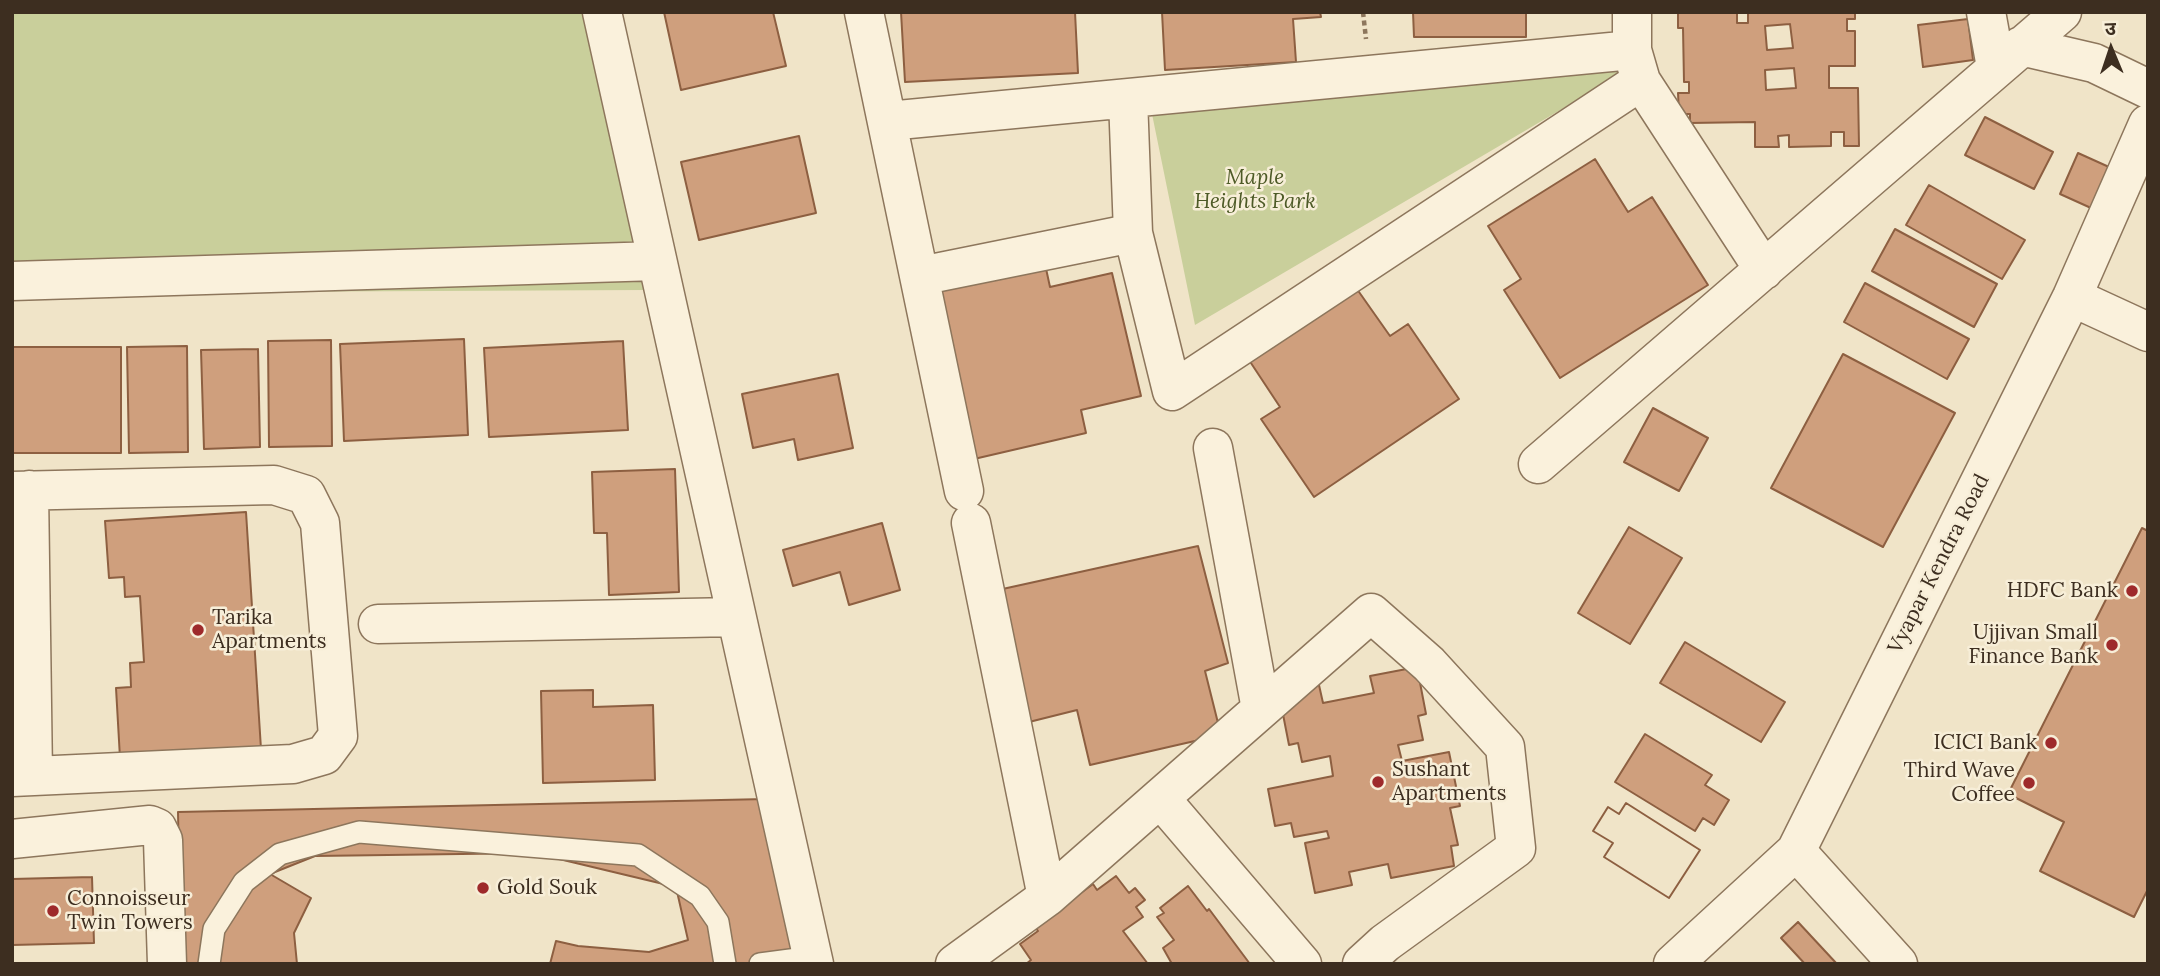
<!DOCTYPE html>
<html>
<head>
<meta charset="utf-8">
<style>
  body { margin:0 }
  #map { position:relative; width:2160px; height:976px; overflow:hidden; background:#f0e4c8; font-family:Lora,"Noto Sans Devanagari",serif }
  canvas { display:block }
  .frame { position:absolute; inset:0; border:14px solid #3d2e20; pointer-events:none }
  .north { position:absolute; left:2076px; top:14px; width:70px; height:70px; -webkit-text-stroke:5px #f7eed8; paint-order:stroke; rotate:358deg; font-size:19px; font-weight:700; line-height:28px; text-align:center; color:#3d2e20 }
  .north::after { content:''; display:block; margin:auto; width:24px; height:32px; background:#3d2e20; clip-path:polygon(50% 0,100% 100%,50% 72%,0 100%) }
</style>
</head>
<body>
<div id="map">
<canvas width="2160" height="976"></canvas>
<div class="frame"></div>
<div class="north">उ</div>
</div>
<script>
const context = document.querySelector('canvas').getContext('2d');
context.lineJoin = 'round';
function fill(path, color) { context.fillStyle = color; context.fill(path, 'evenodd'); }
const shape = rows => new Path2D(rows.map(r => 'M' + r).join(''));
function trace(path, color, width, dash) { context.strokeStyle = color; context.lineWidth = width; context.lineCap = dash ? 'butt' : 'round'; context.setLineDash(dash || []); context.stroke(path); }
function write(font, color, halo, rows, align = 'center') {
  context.font = font + ' Lora,serif'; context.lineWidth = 5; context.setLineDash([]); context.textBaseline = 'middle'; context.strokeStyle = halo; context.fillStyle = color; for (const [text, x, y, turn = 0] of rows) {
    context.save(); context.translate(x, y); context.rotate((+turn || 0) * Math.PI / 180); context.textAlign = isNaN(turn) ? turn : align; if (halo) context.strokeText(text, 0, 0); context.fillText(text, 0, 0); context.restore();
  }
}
const green = shape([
  [88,12,583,12,647,290,12,293,12,14],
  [1630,69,1195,325,1152,114]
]);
const building = shape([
  [664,12,773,12,786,66,681,90,664,12],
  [901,12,1075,12,1078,73,905,82,901,12],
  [1162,12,1320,12,1321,17,1293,19,1296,62,1165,70,1162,12],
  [1413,12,1526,12,1526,37,1414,37,1413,12],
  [1678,12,1737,12,1737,23,1748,23,1748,12,1855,12,1855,19,1847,19,1847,31,1855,31,1855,66,1829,66,1829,88,1858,88,1859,146,1844,146,1844,132,1831,132,1831,146,1789,147,1789,135,1778,136,1779,147,1755,147,1755,122,1690,123,1690,114,1679,114,1678,93,1689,93,1689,82,1684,82,1683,28,1678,28,1678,12],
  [1790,24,1793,48,1767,50,1765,26,1790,24],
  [1794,68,1796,88,1766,90,1765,70,1794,68],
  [1968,19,1973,60,1923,67,1918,25,1968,19],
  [1985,117,2053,152,2034,189,1965,155,1985,117],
  [799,136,816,213,699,240,681,162,799,136],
  [2078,153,2109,167,2091,208,2060,194,2078,153],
  [1595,159,1628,212,1652,197,1708,285,1560,378,1504,290,1521,279,1488,226,1595,159],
  [1929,185,2025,240,2002,279,1906,225,1929,185],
  [1895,229,1997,284,1974,327,1872,271,1895,229],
  [1045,264,1050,287,1112,273,1141,396,1081,410,1086,433,974,459,935,289,1045,264],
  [1352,282,1390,336,1408,324,1459,399,1314,497,1261,419,1280,407,1245,354,1352,282],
  [1865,283,1969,339,1947,379,1844,322,1865,283],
  [464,339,468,435,344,441,340,344,464,339],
  [331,340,332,446,269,447,268,341,331,340],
  [623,341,628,430,489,437,484,348,623,341],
  [187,346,188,452,129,453,127,347,187,346],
  [12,347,121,347,121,453,12,453,12,347],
  [258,349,260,447,204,449,201,350,258,349],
  [1843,354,1955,413,1883,547,1771,488,1843,354],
  [838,374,853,448,798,460,794,439,753,448,742,394,838,374],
  [1653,408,1708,438,1679,491,1624,462,1653,408],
  [675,469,679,592,609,595,607,533,594,533,592,472,675,469],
  [246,512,261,749,120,758,116,688,131,687,130,663,144,662,140,596,125,597,124,577,109,578,105,521,246,512],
  [882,523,900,590,849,605,840,572,793,586,783,550,882,523],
  [1629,527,1682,558,1630,644,1578,613,1629,527],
  [2142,528,2148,531,2148,889,2134,917,2040,871,2064,822,2008,794,2142,528],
  [1198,546,1228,663,1205,671,1221,735,1090,765,1077,710,1029,722,998,590,1198,546],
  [1685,642,1785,702,1761,742,1660,683,1685,642],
  [1417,667,1426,714,1418,716,1423,740,1398,745,1402,761,1449,752,1460,806,1450,808,1458,845,1451,846,1454,866,1391,878,1388,864,1349,872,1352,885,1315,893,1305,843,1329,838,1327,831,1294,837,1291,823,1275,826,1268,789,1333,776,1330,756,1302,762,1298,743,1289,745,1280,699,1297,689,1319,685,1323,703,1374,693,1370,676,1417,667],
  [593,690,593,707,653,705,655,780,543,783,541,691,593,690],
  [1645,734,1712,775,1705,785,1729,800,1714,825,1703,818,1695,831,1615,782,1645,734],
  [766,799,805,964,181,964,178,812,766,799],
  [1626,803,1700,850,1669,898,1604,857,1613,843,1593,831,1608,807,1619,814,1626,803],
  [1626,803,1700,850,1669,898,1604,857,1613,843,1593,831,1608,807,1619,814,1626,803],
  [534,853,676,887,688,940,649,952,578,946,556,941,550,964,297,964,294,933,311,898,270,874,315,856,534,853],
  [1116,876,1129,893,1135,888,1145,900,1136,907,1143,917,1123,931,1148,964,1026,964,1031,960,1020,944,1038,931,1035,927,1093,884,1097,890,1116,876],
  [92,877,94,943,12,945,12,879,92,877],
  [1188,886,1207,911,1209,909,1250,964,1172,964,1163,948,1174,940,1157,917,1164,913,1160,908,1188,886],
  [1798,922,1837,964,1805,964,1781,938,1798,922]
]);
const path = shape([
  [1363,12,1366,39]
]);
const lane = shape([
  [209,964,214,929,244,882,280,854,359,832,638,855,700,896,718,922,725,964],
  [760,964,813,957]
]);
const street = shape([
  [602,12,814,964],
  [864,12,964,491],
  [1632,12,1632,50,1641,81,1764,270],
  [1986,12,1996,67],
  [2021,46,2094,63,2148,89],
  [888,121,1632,50],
  [1133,233,1172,391,1641,81],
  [920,276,1133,233,1128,98],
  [12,281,657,261],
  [2072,297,2148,332],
  [1213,448,1261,709],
  [1538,464,2062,12],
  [29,490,33,776],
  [12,491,274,485,306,495,320,523,338,736,324,755,293,764,12,777],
  [971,523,1047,897],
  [378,624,736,617],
  [1160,798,1302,964],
  [12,839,150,825,157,828,163,840,167,964],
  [1796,851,1898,964],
  [955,964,1047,897,1371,613,1429,664,1505,747,1516,848,1385,943,1362,964],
  [1673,964,1796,851,2072,297,2148,124]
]);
const markers = [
  [2132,591,7,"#9e2a2b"],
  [198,630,7,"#9e2a2b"],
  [2112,645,7,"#9e2a2b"],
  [2051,743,7,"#9e2a2b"],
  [1378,782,7,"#9e2a2b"],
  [2029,783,7,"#9e2a2b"],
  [483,888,7,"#9e2a2b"],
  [53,911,7,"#9e2a2b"]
];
const parkNames = [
  ["Maple",1255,178],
  ["Heights Park",1255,202]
];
const streetNames = [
  ["Vyapar Kendra Road",1939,564,-63]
];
const poiNames = [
  ["HDFC Bank",2118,591],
  ["Tarika",212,618,"left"],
  ["Apartments",212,642,"left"],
  ["Ujjivan Small",2098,633],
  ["Finance Bank",2098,657],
  ["ICICI Bank",2037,743],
  ["Sushant",1392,770,"left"],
  ["Apartments",1392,794,"left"],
  ["Third Wave",2015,771],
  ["Coffee",2015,795],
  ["Gold Souk",497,888,"left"],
  ["Connoisseur",67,899,"left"],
  ["Twin Towers",67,923,"left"]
];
fill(green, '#c9cf9b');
fill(building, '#cf9f7d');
trace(building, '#8d5f41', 2);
trace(lane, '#8d765c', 24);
trace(street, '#8d765c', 41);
trace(path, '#8d765c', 4.5, [5, 3.5]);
trace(lane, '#faf1dc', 21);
trace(street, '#faf1dc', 38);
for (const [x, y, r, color] of markers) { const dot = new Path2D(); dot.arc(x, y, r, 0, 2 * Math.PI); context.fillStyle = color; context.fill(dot); trace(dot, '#f7eed8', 2.5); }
write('italic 21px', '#4d5a26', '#f7eed8', parkNames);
write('21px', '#3d2e20', '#f7eed8', streetNames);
write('21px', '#3d2e20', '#f7eed8', poiNames, 'right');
</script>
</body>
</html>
